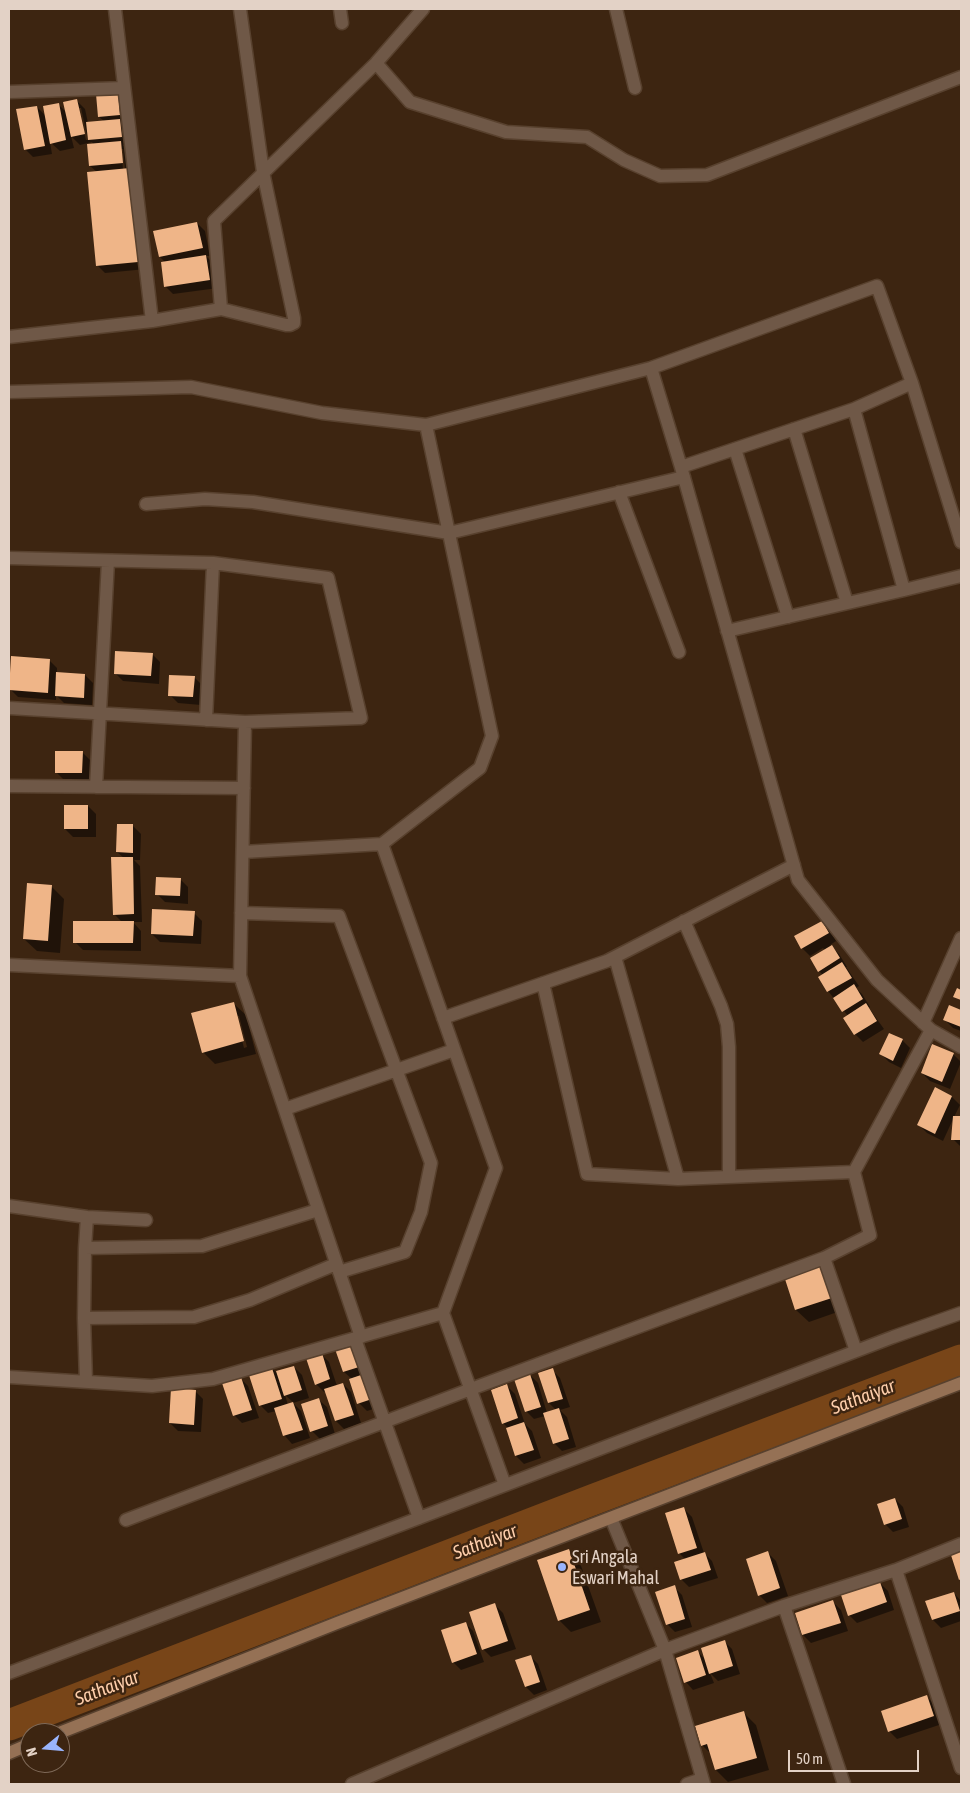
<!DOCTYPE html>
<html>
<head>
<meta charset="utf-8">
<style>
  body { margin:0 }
  #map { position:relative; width:970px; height:1793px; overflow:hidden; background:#3d2511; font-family:"Asap Condensed",sans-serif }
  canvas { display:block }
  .frame { position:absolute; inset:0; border:10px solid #e3d2c6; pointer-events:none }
  .north { position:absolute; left:20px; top:1723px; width:50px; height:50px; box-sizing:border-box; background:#3d2511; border:1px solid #7f6a59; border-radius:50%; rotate:253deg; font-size:14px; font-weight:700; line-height:20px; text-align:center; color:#e3d2c6 }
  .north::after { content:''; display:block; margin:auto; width:18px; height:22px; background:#9ab5fd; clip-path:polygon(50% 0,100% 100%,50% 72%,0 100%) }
  .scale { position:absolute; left:788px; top:1750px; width:131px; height:22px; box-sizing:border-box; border:2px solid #e3d2c6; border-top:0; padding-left:6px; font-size:15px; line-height:18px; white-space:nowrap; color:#e3d2c6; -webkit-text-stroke:4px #3d2511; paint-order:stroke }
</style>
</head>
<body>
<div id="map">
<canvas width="970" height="1793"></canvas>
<div class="frame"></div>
<div class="north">N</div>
<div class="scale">50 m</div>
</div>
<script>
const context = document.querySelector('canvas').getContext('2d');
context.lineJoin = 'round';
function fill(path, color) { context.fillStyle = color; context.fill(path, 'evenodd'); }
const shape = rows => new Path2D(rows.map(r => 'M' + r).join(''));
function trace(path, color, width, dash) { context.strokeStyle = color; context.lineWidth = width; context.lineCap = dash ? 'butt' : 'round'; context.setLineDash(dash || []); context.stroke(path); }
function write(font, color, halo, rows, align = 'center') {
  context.font = font + ' "Asap Condensed",sans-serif'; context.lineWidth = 5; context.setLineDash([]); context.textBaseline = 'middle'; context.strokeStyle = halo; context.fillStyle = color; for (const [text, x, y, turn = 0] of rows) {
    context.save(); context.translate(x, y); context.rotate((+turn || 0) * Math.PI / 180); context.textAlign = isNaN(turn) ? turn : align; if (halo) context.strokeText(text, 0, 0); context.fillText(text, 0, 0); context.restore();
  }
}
const shadow = shape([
  [118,94,126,102,129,145,123,145,129,150,146,269,105,273,97,265,97,172,90,166,94,145,92,142,80,145,71,136,74,148,60,151,50,142,52,154,33,157,25,149,37,107,46,116,58,104,67,113,77,101,85,109,88,123,104,121,99,117],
  [78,108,81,108,88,140,86,140],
  [121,149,123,149,125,169,123,169],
  [197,223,205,231,210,256,206,256,214,264,218,288,173,294,165,286,165,262,160,257],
  [152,654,160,662,159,684,123,681,115,673],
  [49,660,57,668,57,674,85,675,93,683,92,705,64,703,56,695,56,700,18,697,10,689],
  [194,677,202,685,201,705,178,703,170,695],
  [82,752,90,760,90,781,64,780,56,772],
  [88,806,96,814,96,837,73,837,65,829],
  [133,826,141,834,140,860,134,860,140,866,142,922,133,922,141,931,141,951,83,950,75,942,122,922,114,914,124,858,117,852],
  [180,879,188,887,188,904,165,902,157,894],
  [51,886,64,899,60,953,37,951,24,939],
  [194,913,202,921,201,944,160,942,152,934],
  [822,922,830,930,836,941,830,945,839,954,847,967,846,967,859,986,856,988,862,994,870,1007,869,1008,884,1029,863,1042,855,1034,848,1016,828,991,823,975,819,971,825,950,823,948,810,956,802,948],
  [233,1003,246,1015,256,1054,215,1064,203,1052],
  [236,1016,239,1016,247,1047,244,1048],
  [950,1007,961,1011,961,1031,953,1028,945,1020],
  [902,1040,910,1048,901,1068,889,1062,881,1054],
  [953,1054,961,1062,950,1089,930,1081,922,1073],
  [952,1097,960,1105,954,1117,961,1118,961,1147,953,1139,954,1117,943,1141,927,1133,919,1125],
  [823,1264,846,1309,809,1322,796,1310],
  [352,1345,380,1407,367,1411,359,1403,352,1379,344,1372],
  [321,1354,329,1362,337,1386,343,1384,351,1392,361,1423,344,1429,336,1421,326,1391,324,1392,316,1384],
  [270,1366,277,1373,294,1367,302,1375,309,1398,293,1403,301,1411,310,1438,292,1444,285,1436,276,1411,268,1413,260,1405],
  [285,1395,294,1403,288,1405],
  [552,1370,560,1378,570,1407,560,1410,567,1417,576,1447,562,1451,554,1443,545,1416,534,1419,526,1411,530,1375,538,1383,547,1413,556,1410,549,1403],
  [240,1378,248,1386,259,1418,242,1423,234,1415],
  [507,1386,515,1394,525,1424,532,1431,541,1458,524,1464,516,1456,507,1427,503,1423],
  [195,1391,203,1399,201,1432,178,1431,170,1423],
  [319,1400,327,1407,335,1434,320,1439,312,1431],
  [895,1499,903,1507,909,1527,893,1532,885,1524],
  [684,1509,692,1517,704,1553,712,1561,718,1578,689,1587,681,1579,685,1559,679,1553],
  [568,1550,580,1563,601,1622,571,1632,559,1620],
  [768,1553,776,1561,788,1596,767,1603,759,1595],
  [880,1583,888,1591,894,1610,857,1623,849,1615],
  [674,1587,682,1595,692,1627,675,1632,667,1624],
  [954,1593,961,1601,961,1621,941,1628,933,1620],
  [833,1602,841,1610,848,1631,811,1643,803,1635,797,1614],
  [495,1605,503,1613,516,1649,491,1657,483,1649],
  [465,1623,473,1631,484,1662,461,1670,453,1662],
  [724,1641,732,1649,740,1674,718,1681,710,1673,714,1683,693,1690,686,1682,697,1651,706,1660],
  [530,1656,538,1664,547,1690,534,1695,526,1687],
  [927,1697,935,1705,942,1724,897,1739,889,1731],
  [744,1713,756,1725,769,1770,728,1782,716,1770,712,1755,702,1745]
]);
const river = shape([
  [9,1725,592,1500,961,1360]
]);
const building = shape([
  [118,92,120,115,98,117,96,94],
  [77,99,85,134,71,137,63,102],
  [59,103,66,140,50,144,43,106],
  [37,106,45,146,24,150,16,109],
  [120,119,122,137,88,140,86,122],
  [121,141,123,163,89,166,87,144],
  [130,168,138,262,96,266,87,172],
  [197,222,203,248,159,257,153,231],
  [206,255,210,280,164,287,161,262],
  [115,651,153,653,151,676,114,674],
  [11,656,50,659,48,693,9,690],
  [56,672,85,674,84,698,55,696],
  [169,675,195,676,193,697,168,696],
  [55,751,83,751,82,773,55,773],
  [64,805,88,805,88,829,64,829],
  [117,824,133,824,133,853,116,852],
  [111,857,133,857,134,914,113,915],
  [156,877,181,878,180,896,155,895],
  [27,883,52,885,48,941,23,939],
  [152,909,195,911,193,936,151,934],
  [73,921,134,921,133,943,73,943],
  [822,921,829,933,801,949,794,936],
  [832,945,840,958,818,972,810,958],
  [842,962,852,978,827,992,818,977],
  [854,984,863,999,842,1012,833,998],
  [957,988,961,990,961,1000,953,997],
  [234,1002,244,1041,202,1053,191,1013],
  [866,1003,877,1021,854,1035,843,1018],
  [949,1005,961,1010,961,1027,943,1020],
  [889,1033,903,1039,893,1061,879,1054],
  [932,1044,954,1053,942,1082,921,1073],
  [935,1087,952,1096,935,1134,917,1125],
  [953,1116,961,1116,961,1140,951,1140],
  [823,1263,835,1297,795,1310,784,1276],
  [352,1344,359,1367,343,1372,335,1349],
  [322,1353,330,1379,315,1385,306,1358],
  [271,1365,282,1399,259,1406,248,1372],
  [294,1366,302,1390,284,1396,276,1371],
  [553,1368,563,1399,548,1403,538,1373],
  [364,1374,372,1399,357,1404,349,1379],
  [530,1374,541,1407,525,1412,514,1379],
  [241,1377,252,1410,233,1416,222,1383],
  [343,1383,354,1415,335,1421,324,1389],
  [507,1384,518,1418,502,1424,491,1390],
  [171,1388,196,1390,194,1425,169,1423],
  [319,1398,328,1426,310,1432,301,1404],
  [293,1402,303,1430,283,1436,274,1408],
  [559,1408,569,1439,553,1444,543,1413],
  [524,1422,534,1450,515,1456,506,1428],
  [895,1498,902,1519,884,1525,877,1504],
  [684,1507,697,1548,678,1554,665,1513],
  [961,1548,961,1579,959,1580,950,1552],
  [569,1549,590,1610,558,1621,537,1560],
  [768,1551,780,1588,758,1596,746,1559],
  [705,1552,711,1570,680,1580,674,1562],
  [880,1582,887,1602,848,1616,841,1595],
  [675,1585,685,1619,666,1625,655,1592],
  [954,1592,960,1611,932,1620,925,1601],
  [833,1600,841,1623,802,1635,795,1613],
  [495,1603,508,1641,482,1650,469,1612],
  [466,1622,477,1654,452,1663,441,1630],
  [725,1640,733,1666,709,1674,701,1648],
  [698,1650,706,1675,684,1683,676,1658],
  [531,1655,540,1682,525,1687,515,1660],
  [927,1695,934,1716,888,1732,881,1711],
  [744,1711,757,1758,715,1770,707,1744,701,1746,695,1726]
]);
const street = shape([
  [115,9,152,321],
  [340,9,342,23],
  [616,9,635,88],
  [376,63,410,102,506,132,587,137,624,160,660,176,707,175,961,77],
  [9,92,124,88],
  [221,309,286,325,290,325,294,323,294,318,263,172,240,9],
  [9,337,152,321,221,309,214,221,376,63,423,9],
  [651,368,877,286,912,383],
  [9,392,191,387,322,413,426,425,651,368,681,467,798,880,877,980,931,1030,961,1047],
  [854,409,912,383,961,542],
  [426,425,492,736,480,768,382,844,496,1168,443,1313,505,1485],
  [794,429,847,603],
  [735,449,788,617],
  [681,467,854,409,904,590,727,631],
  [619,492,679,652],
  [146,504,205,499,253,502,449,533,684,477],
  [9,558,213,563,328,578,361,718,245,722],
  [904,590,961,576],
  [9,708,245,722,240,976,361,1337],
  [206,720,213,563],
  [9,786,244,788],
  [96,787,108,561],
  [243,852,382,844],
  [241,913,339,916,431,1163,421,1212,405,1252,339,1272],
  [684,921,721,1006,727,1024,729,1047,729,1177],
  [615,957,678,1179],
  [9,965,240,976],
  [543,983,587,1174,678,1179,854,1172,931,1030],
  [443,1018,607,961,794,865],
  [923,1023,961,938],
  [285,1109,454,1050],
  [9,1206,87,1217,146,1220],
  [85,1248,87,1217],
  [824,1258,870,1235,854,1172],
  [84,1318,194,1317,250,1300,336,1264],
  [355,1339,419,1518],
  [9,1377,152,1386,213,1379,443,1313],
  [86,1381,84,1318,85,1248,202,1246,318,1210],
  [126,1520,471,1389,824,1258,856,1351],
  [896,1570,961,1768],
  [784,1606,844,1784],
  [9,1673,419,1518,893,1337,961,1313],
  [352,1784,665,1650,611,1518],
  [687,1784,702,1779],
  [704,1784,665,1650,784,1606,896,1570,961,1544]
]);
const secondary = shape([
  [59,1733,337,1623,961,1383],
  [9,1753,30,1744]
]);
const markers = [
  [562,1567,5,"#9ab5fd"]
];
const poiNames = [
  ["Sri Angala",572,1557],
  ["Eswari Mahal",572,1578]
];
const waterNames = [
  ["Sathaiyar",863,1397,-21],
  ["Sathaiyar",485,1542,-21],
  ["Sathaiyar",107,1688,-21]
];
fill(shadow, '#0007');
trace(river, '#784518', 31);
fill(building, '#efb588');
trace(street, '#58412e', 15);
trace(secondary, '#58412e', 15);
trace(street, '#6f5847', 12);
trace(secondary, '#957155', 12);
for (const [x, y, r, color] of markers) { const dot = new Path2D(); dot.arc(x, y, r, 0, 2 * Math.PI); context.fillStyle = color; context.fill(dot); trace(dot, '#3d2511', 2); }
write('18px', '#e3d2c6', '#3d2511', poiNames, 'left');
write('italic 19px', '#feceab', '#3d2511', waterNames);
</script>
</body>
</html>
